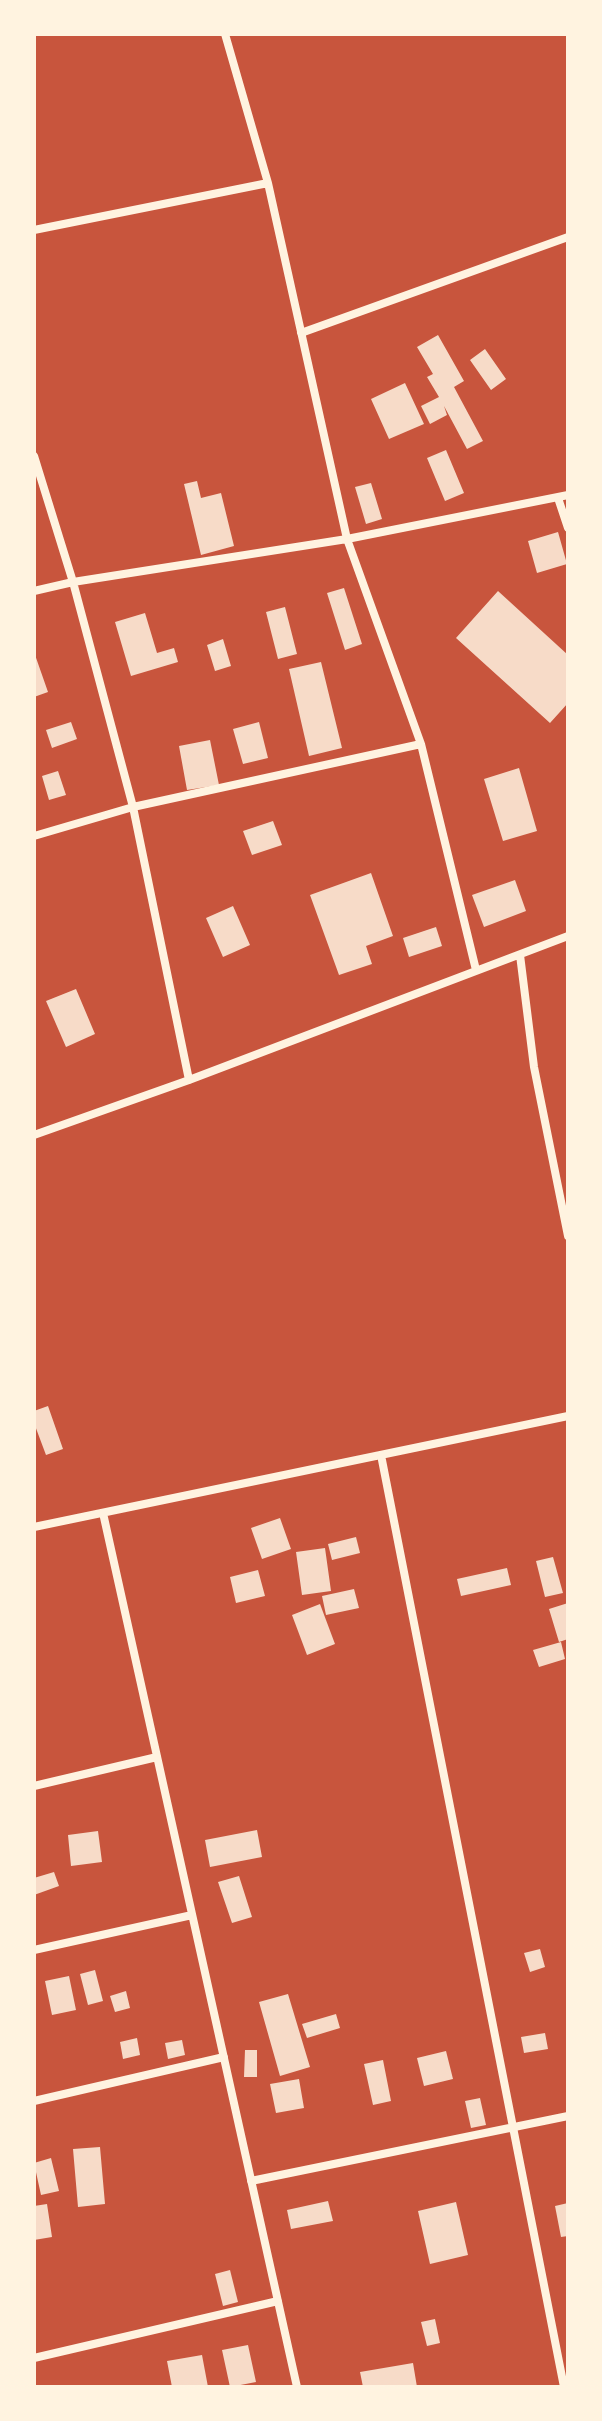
<!DOCTYPE html>
<html>
<head>
<meta charset="utf-8">
<style>
  body { margin:0 }
  #map { position:relative; width:602px; height:2421px; overflow:hidden; background:#c8553d; font-family:"Fira Sans",sans-serif }
  canvas { display:block }
  .frame { position:absolute; inset:0; border:36px solid #fff3e0; pointer-events:none }
</style>
</head>
<body>
<div id="map">
<canvas width="602" height="2421"></canvas>
<div class="frame"></div>
</div>
<script>
const context = document.querySelector('canvas').getContext('2d');
context.lineJoin = 'round';
function fill(path, color) { context.fillStyle = color; context.fill(path, 'evenodd'); }
const shape = rows => new Path2D(rows.map(r => 'M' + r).join(''));
function trace(path, color, width, dash) { context.strokeStyle = color; context.lineWidth = width; context.lineCap = dash ? 'butt' : 'round'; context.setLineDash(dash || []); context.stroke(path); }
const building = shape([
  [438,335,464,381,454,387,483,441,467,449,444,406,447,415,430,424,421,406,439,397,427,377,433,374,417,347],
  [485,349,506,379,491,390,470,360],
  [405,383,424,424,389,439,371,399],
  [446,450,464,493,445,501,427,458],
  [197,481,201,498,221,493,234,546,201,555,184,484],
  [371,483,382,519,366,524,355,487],
  [558,532,567,564,537,573,528,541],
  [344,588,362,644,345,650,327,593],
  [498,591,568,655,568,703,550,723,456,638],
  [285,607,297,654,278,659,266,612],
  [145,613,157,653,174,648,178,662,131,676,115,622],
  [223,639,231,666,215,671,207,645],
  [34,652,48,692,34,697],
  [321,662,342,748,309,756,289,669],
  [71,722,77,739,52,748,46,730],
  [259,722,268,758,243,764,233,729],
  [210,740,219,785,187,790,179,746],
  [519,768,537,831,503,841,484,779],
  [58,771,66,795,49,800,42,776],
  [273,821,282,845,252,855,243,831],
  [371,873,393,936,366,946,372,964,339,975,310,895],
  [515,880,526,911,484,927,472,895],
  [233,906,250,945,223,957,206,918],
  [436,927,442,946,409,957,403,938],
  [76,989,95,1034,66,1047,46,1001],
  [48,1406,63,1449,46,1455,34,1423,34,1411],
  [280,1518,291,1549,262,1559,251,1528],
  [356,1537,360,1553,332,1560,328,1544],
  [325,1548,331,1591,302,1595,296,1552],
  [553,1557,563,1593,545,1597,536,1561],
  [507,1568,511,1585,461,1596,457,1579],
  [258,1570,265,1596,236,1603,230,1577],
  [354,1589,359,1608,326,1615,322,1596],
  [568,1603,568,1639,559,1642,549,1609],
  [320,1604,335,1644,307,1655,292,1615],
  [561,1642,565,1659,539,1667,533,1650],
  [257,1830,262,1857,210,1867,205,1840],
  [98,1831,102,1862,71,1866,68,1835],
  [54,1872,59,1886,34,1895,34,1878],
  [239,1876,252,1917,232,1923,218,1882],
  [540,1949,545,1967,530,1972,524,1953],
  [95,1970,103,2001,88,2005,80,1974],
  [69,1976,76,2010,52,2015,45,1981],
  [126,1991,130,2008,115,2012,110,1996],
  [288,1994,310,2067,280,2076,259,2002],
  [336,2014,340,2028,307,2038,302,2024],
  [545,2033,548,2049,524,2053,521,2037],
  [137,2038,140,2055,123,2059,120,2042],
  [182,2040,185,2055,168,2059,165,2043],
  [245,2050,257,2050,257,2077,244,2077],
  [446,2051,453,2079,424,2086,417,2058],
  [383,2060,391,2101,373,2105,364,2064],
  [299,2079,304,2108,276,2113,270,2084],
  [480,2098,486,2125,471,2128,465,2101],
  [100,2147,105,2204,78,2207,73,2149],
  [51,2158,59,2191,41,2195,34,2163],
  [328,2201,333,2221,291,2229,287,2210],
  [456,2202,468,2255,430,2264,418,2211],
  [568,2203,568,2236,561,2237,555,2206],
  [47,2204,52,2237,34,2240,34,2206],
  [230,2270,238,2302,223,2306,215,2274],
  [435,2319,440,2343,427,2346,421,2322],
  [248,2345,256,2382,230,2387,222,2350],
  [202,2355,208,2387,172,2387,167,2361],
  [413,2363,417,2387,363,2387,360,2372]
]);
const minor = shape([
  [225,34,268,183,347,539,421,744,476,970],
  [34,230,268,183],
  [301,333,568,237],
  [34,456,73,582,133,807,189,1080],
  [558,498,568,528],
  [34,591,73,582,347,539,568,495],
  [34,836,133,807,421,744],
  [520,955,534,1067,568,1236],
  [34,1135,189,1080,568,936],
  [381,1455,564,2387],
  [103,1513,297,2387],
  [34,1527,568,1416],
  [34,1786,157,1757],
  [34,1950,192,1915],
  [34,2101,224,2057],
  [251,2181,568,2116],
  [34,2358,278,2301]
]);
fill(building, '#f7dbc8');
trace(minor, '#fff3e0', 8);
</script>
</body>
</html>
